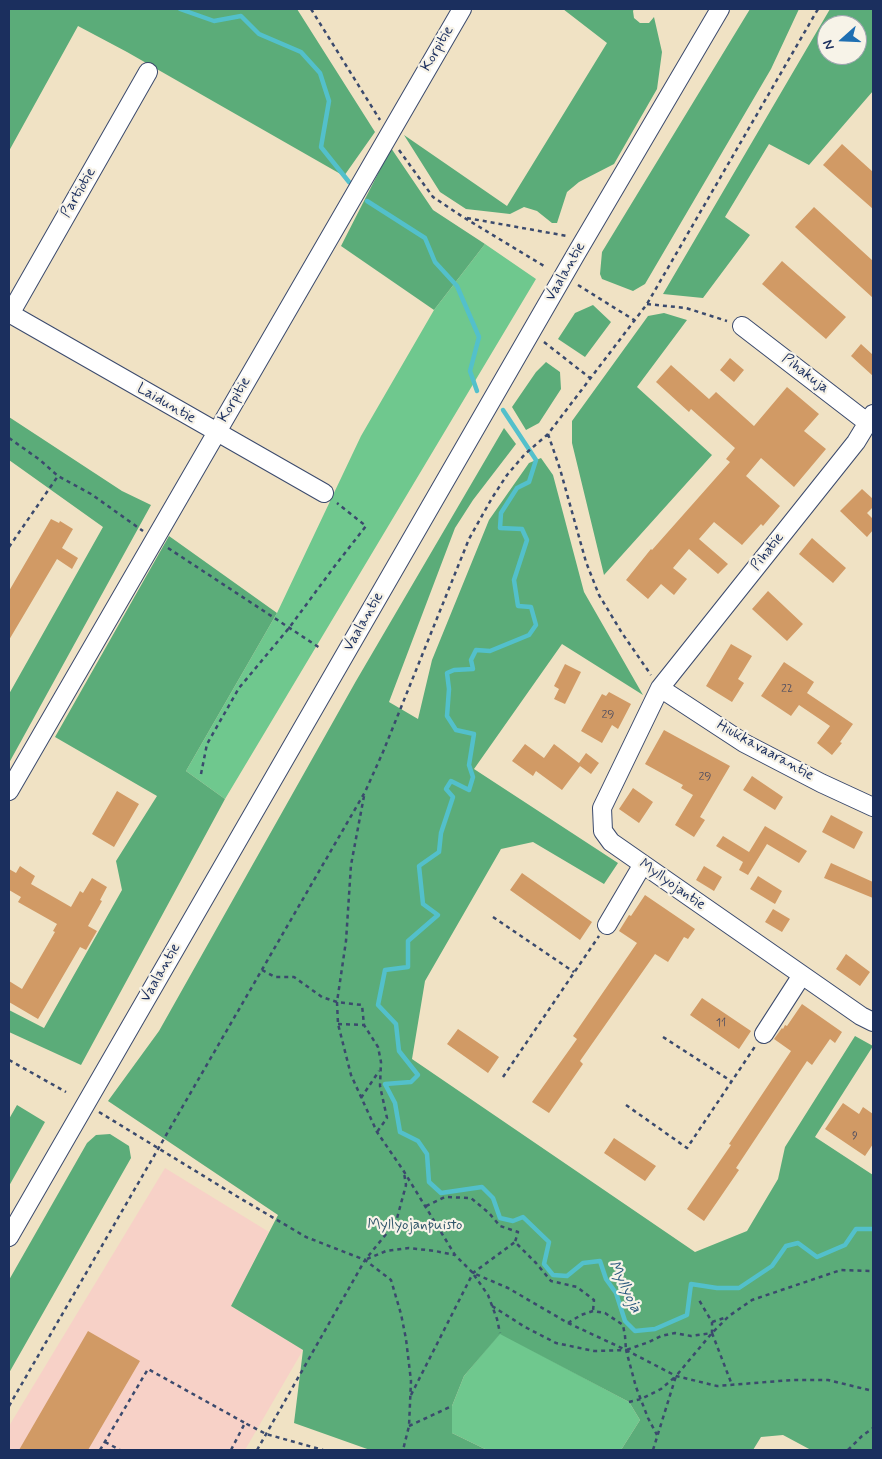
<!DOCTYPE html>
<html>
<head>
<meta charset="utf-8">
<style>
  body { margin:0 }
  #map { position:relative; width:882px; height:1459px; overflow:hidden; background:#f0e2c4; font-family:Mynerve,sans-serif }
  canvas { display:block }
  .frame { position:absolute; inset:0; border:10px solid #1b2f5e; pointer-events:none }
  .north { position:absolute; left:817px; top:15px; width:50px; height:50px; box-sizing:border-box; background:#f7f3e8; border:1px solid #9fa5b1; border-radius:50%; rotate:250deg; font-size:14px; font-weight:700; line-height:20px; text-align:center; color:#1b2f5e }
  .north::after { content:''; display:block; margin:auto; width:18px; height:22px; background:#1f6fb2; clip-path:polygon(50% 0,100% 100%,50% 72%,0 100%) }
</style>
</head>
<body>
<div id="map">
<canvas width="882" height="1459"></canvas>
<div class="frame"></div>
<div class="north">N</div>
</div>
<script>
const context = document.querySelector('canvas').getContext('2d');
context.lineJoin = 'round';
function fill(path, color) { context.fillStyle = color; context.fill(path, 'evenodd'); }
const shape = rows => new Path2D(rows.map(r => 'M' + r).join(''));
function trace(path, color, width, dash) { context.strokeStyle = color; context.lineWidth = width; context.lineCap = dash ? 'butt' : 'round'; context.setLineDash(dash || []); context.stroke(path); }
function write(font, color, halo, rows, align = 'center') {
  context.font = font + ' Mynerve,sans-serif'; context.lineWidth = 4.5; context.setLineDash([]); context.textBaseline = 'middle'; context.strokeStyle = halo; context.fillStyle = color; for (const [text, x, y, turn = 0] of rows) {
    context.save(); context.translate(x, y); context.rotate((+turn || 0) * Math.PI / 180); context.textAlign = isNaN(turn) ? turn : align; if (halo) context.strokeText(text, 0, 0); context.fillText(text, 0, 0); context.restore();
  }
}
const built = shape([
  [165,1168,269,1232,231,1306,303,1350,245,1450,9,1450,9,1426]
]);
const green = shape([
  [485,244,536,279,225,799,186,771,277,613,361,436,434,310],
  [500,1333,629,1402,640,1420,621,1450,487,1450,452,1433,452,1406,464,1376]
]);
const forest = shape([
  [9,9,297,9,375,132,344,176,127,52,78,26,9,151],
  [563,9,634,9,633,11,634,18,640,23,649,23,654,17,662,52,657,89,614,164,579,182,567,192,557,223,552,223,537,211,524,207,510,214,466,209,440,192,404,135,507,206,607,43],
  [750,9,799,9,771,69,645,284,633,291,602,279,600,274,602,252],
  [830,9,873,9,873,91,809,165,769,144,725,217,750,235,703,298,663,294],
  [827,25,857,25,857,55,827,55],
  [391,148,433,210,485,244,434,310,341,246],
  [593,305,611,322,585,357,558,339,575,313],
  [664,313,687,320,637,387,712,455,604,575,572,443,572,421,648,316],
  [546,362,560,372,561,389,539,423,526,430,512,407,536,372],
  [9,417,122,491,151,505,9,763,9,694,103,527,9,460],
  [504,428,516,444,473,500,455,528,389,702,418,719,432,660,489,520,529,463,541,458,553,475,584,592,643,695,562,644,474,769,618,863,604,884,533,842,501,849,425,981,412,1059,695,1252,747,1231,778,1179,785,1147,855,1036,873,1046,815,1137,873,1175,873,1450,811,1450,783,1435,761,1437,753,1450,621,1450,640,1420,629,1402,500,1334,464,1376,452,1406,452,1433,487,1450,370,1450,294,1423,303,1350,231,1306,278,1215,108,1101,159,1031,356,681],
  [169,536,277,613,186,771,225,799,81,1065,9,1032,9,1010,44,1028,122,890,116,861,157,796,55,737],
  [17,1105,45,1122,9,1186,9,1119],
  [110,1134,129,1146,131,1158,9,1373,9,1280,87,1143,96,1135]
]);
const stream = shape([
  [180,9,214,21,241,16,259,34,301,52,320,73,329,101,321,147,349,182],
  [367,201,425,238,435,262,457,286,479,337,470,371,477,391],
  [503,410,536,460,529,482,517,488,501,513,500,528,522,529,527,540,514,580,518,606,531,607,536,625,529,635,490,651,476,650,471,660,473,669,454,670,447,673,449,689,447,716,456,730,474,734,469,765,473,777,469,790,451,781,446,789,453,797,441,833,439,852,419,866,423,904,438,915,408,941,408,967,385,970,378,1005,396,1024,399,1051,418,1075,411,1082,385,1084,395,1103,400,1132,418,1141,427,1154,429,1182,441,1193,482,1187,493,1198,500,1218,513,1221,523,1217,549,1242,544,1264,553,1275,567,1276,583,1263,600,1261,606,1279,616,1293,625,1321,635,1331,655,1329,687,1315,691,1284,717,1288,739,1288,772,1266,786,1246,798,1243,817,1257,845,1245,856,1229,873,1229]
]);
const building = shape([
  [842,144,873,172,873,209,823,165],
  [814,207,873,261,873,298,795,227],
  [782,261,846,317,826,339,762,284],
  [861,344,873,355,873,376,851,356],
  [730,358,744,370,734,382,720,370],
  [671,365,709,399,716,392,754,426,787,387,819,414,804,431,826,449,794,487,761,458,746,476,780,506,763,526,761,524,742,545,714,522,699,539,728,564,718,574,689,549,673,568,687,579,674,595,661,584,648,599,626,580,651,549,652,550,730,462,726,459,735,448,691,409,689,412,656,382],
  [862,489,873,499,873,507,867,513,873,519,873,530,867,537,840,511],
  [51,519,59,523,60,521,73,529,62,548,78,558,72,569,57,559,9,640,9,591],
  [812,538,846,568,833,583,799,554],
  [768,591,803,624,787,641,752,609],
  [731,644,752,656,738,679,744,683,732,702,706,686],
  [784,662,814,682,807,693,853,724,840,742,842,743,832,755,817,743,830,726,799,705,791,716,761,696],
  [565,664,581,672,565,704,554,699,559,689,554,686],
  [609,692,631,704,618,729,612,725,602,743,581,731,602,694,606,696],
  [664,730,730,766,700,817,705,820,694,837,675,825,693,795,681,788,683,785,645,764],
  [525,744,544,758,554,744,579,763,586,753,599,763,591,774,580,766,562,790,536,771,533,776,512,761],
  [752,776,783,797,775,810,743,790],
  [633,788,653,802,639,823,619,809],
  [117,791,139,804,114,847,92,834],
  [831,815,863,832,854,849,822,832],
  [765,826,807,851,799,863,767,844,748,875,739,870,743,862,716,846,723,836,749,852],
  [831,863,873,882,873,898,824,878],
  [20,866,35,876,31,884,71,907,80,891,83,893,92,878,107,887,100,900,102,901,88,926,97,931,86,950,80,947,38,1019,9,1002,9,981,22,989,55,932,53,931,57,924,18,902,21,897,9,890,9,869,16,873],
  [704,866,722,877,714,891,696,880],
  [522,873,592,922,580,940,510,890],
  [758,876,782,891,775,904,750,889],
  [645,895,695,929,688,939,684,937,668,962,655,954,580,1061,583,1064,549,1113,532,1102,577,1039,573,1036,637,943,619,931,629,915,631,916],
  [773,909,790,919,782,932,765,922],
  [846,954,870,972,860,986,836,969],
  [702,998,751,1031,739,1049,690,1015],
  [802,1004,842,1032,835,1043,830,1039,812,1065,807,1061,736,1168,739,1170,704,1221,687,1209,731,1145,729,1144,791,1051,774,1039,782,1028,783,1029,785,1025,787,1026],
  [458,1029,499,1057,488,1073,447,1044],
  [843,1103,859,1114,863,1107,873,1114,873,1144,865,1156,825,1129],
  [614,1138,656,1166,645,1181,604,1153],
  [88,1331,140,1361,88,1450,19,1450]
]);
const path = shape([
  [311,9,380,120],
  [399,150,433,197,463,217,544,266],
  [467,218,567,236],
  [578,285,634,320],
  [647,304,686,308,727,321],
  [544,342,590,378],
  [548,434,560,469,586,562,599,595,622,633,651,675],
  [9,438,40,460,58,476,91,494,143,531],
  [9,547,58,476],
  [168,548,320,648],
  [201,774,207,744,239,688,289,628,334,567,366,526,337,503],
  [364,796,351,865,346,941,337,1002,338,1024,351,1075,377,1132,403,1170,455,1255,473,1273,508,1288,568,1323,626,1350,676,1376,717,1386,792,1380,828,1380,873,1391],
  [493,917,574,972],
  [262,970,275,977,294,977,322,997,337,1002,362,1005,364,1025,378,1047,381,1062,380,1086,387,1118,377,1132],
  [338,1024,364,1025],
  [663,1037,731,1081],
  [9,1060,66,1092],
  [503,1077,599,936],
  [361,1098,379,1071],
  [626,1105,687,1148,756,1045],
  [99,1112,238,1197,306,1237,365,1260,391,1280,401,1314,406,1339,411,1381,409,1426,403,1450],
  [426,1206,445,1197,471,1198,489,1213,500,1226,518,1232,515,1242,536,1263,551,1281,577,1287,594,1300,593,1311],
  [367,1259,386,1251,409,1248,435,1251,455,1255],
  [474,1275,488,1295,497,1319,500,1333],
  [492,1306,525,1327,556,1343,594,1351,626,1350,636,1387,648,1418,657,1435],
  [712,1322,727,1317],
  [568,1323,581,1315,593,1311,605,1313,623,1325,625,1336,626,1350,649,1342,661,1336,675,1333,691,1336,712,1333,712,1322,699,1300],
  [712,1333,732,1385],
  [411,1395,473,1273,515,1242],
  [629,1402,641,1399,661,1389,675,1377],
  [9,1406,365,792,383,752,469,539,492,498,507,475,525,454,548,434,647,304,818,9],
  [409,1426,452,1406],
  [105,1442,120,1450],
  [100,1450,148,1369,245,1423],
  [231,1450,245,1423,266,1434,323,1450],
  [257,1450,365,1260,396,1222,406,1185,404,1173],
  [653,1450,676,1376,712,1333,729,1316,752,1300,841,1270,873,1271],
  [848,1450,862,1436,873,1428]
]);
const minor = shape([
  [9,313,324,493],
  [10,314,148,72],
  [742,326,868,423],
  [873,414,856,442,660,688,602,808,603,831,611,842,861,1016,873,1022],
  [660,688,744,743,821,783,873,807],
  [9,791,462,9],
  [607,925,643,864],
  [764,1034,802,975],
  [9,1237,576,254,720,9]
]);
const numberNames = [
  ["22",787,689],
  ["29",608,715],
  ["29",705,777],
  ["11",721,1023],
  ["9",855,1136]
];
const streetNames = [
  ["Korpitie",438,49,-60],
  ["Partiotie",79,193,-60],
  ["Vaalantie",566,272,-60],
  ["Pihakuja",805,374,37],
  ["Korpitie",235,400,-60],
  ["Laiduntie",166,404,30],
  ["Pihatie",768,552,-52],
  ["Vaalantie",364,622,-60],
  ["Hiukkavaarantie",765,751,29],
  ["Myllyojantie",672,885,35],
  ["Vaalantie",161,973,-60]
];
const parkNames = [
  ["Myllyojanpuisto",415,1226]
];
const waterNames = [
  ["Myllyoja",624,1287,64]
];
fill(built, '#f7d1c7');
fill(green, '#6fc88e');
fill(forest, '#5bac79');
trace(stream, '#53c0cb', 4.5);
fill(building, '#d19a65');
trace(minor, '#3b4a6d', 20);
trace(path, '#3b4a6d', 2.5, [4, 4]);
trace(minor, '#fff', 18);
write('12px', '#484a60', null, numberNames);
write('15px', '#1b2f5e', '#f7f3e8', streetNames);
write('15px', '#30556a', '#f7f3e8', parkNames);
write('italic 16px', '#2c5a7f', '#f7f3e8', waterNames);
</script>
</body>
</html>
